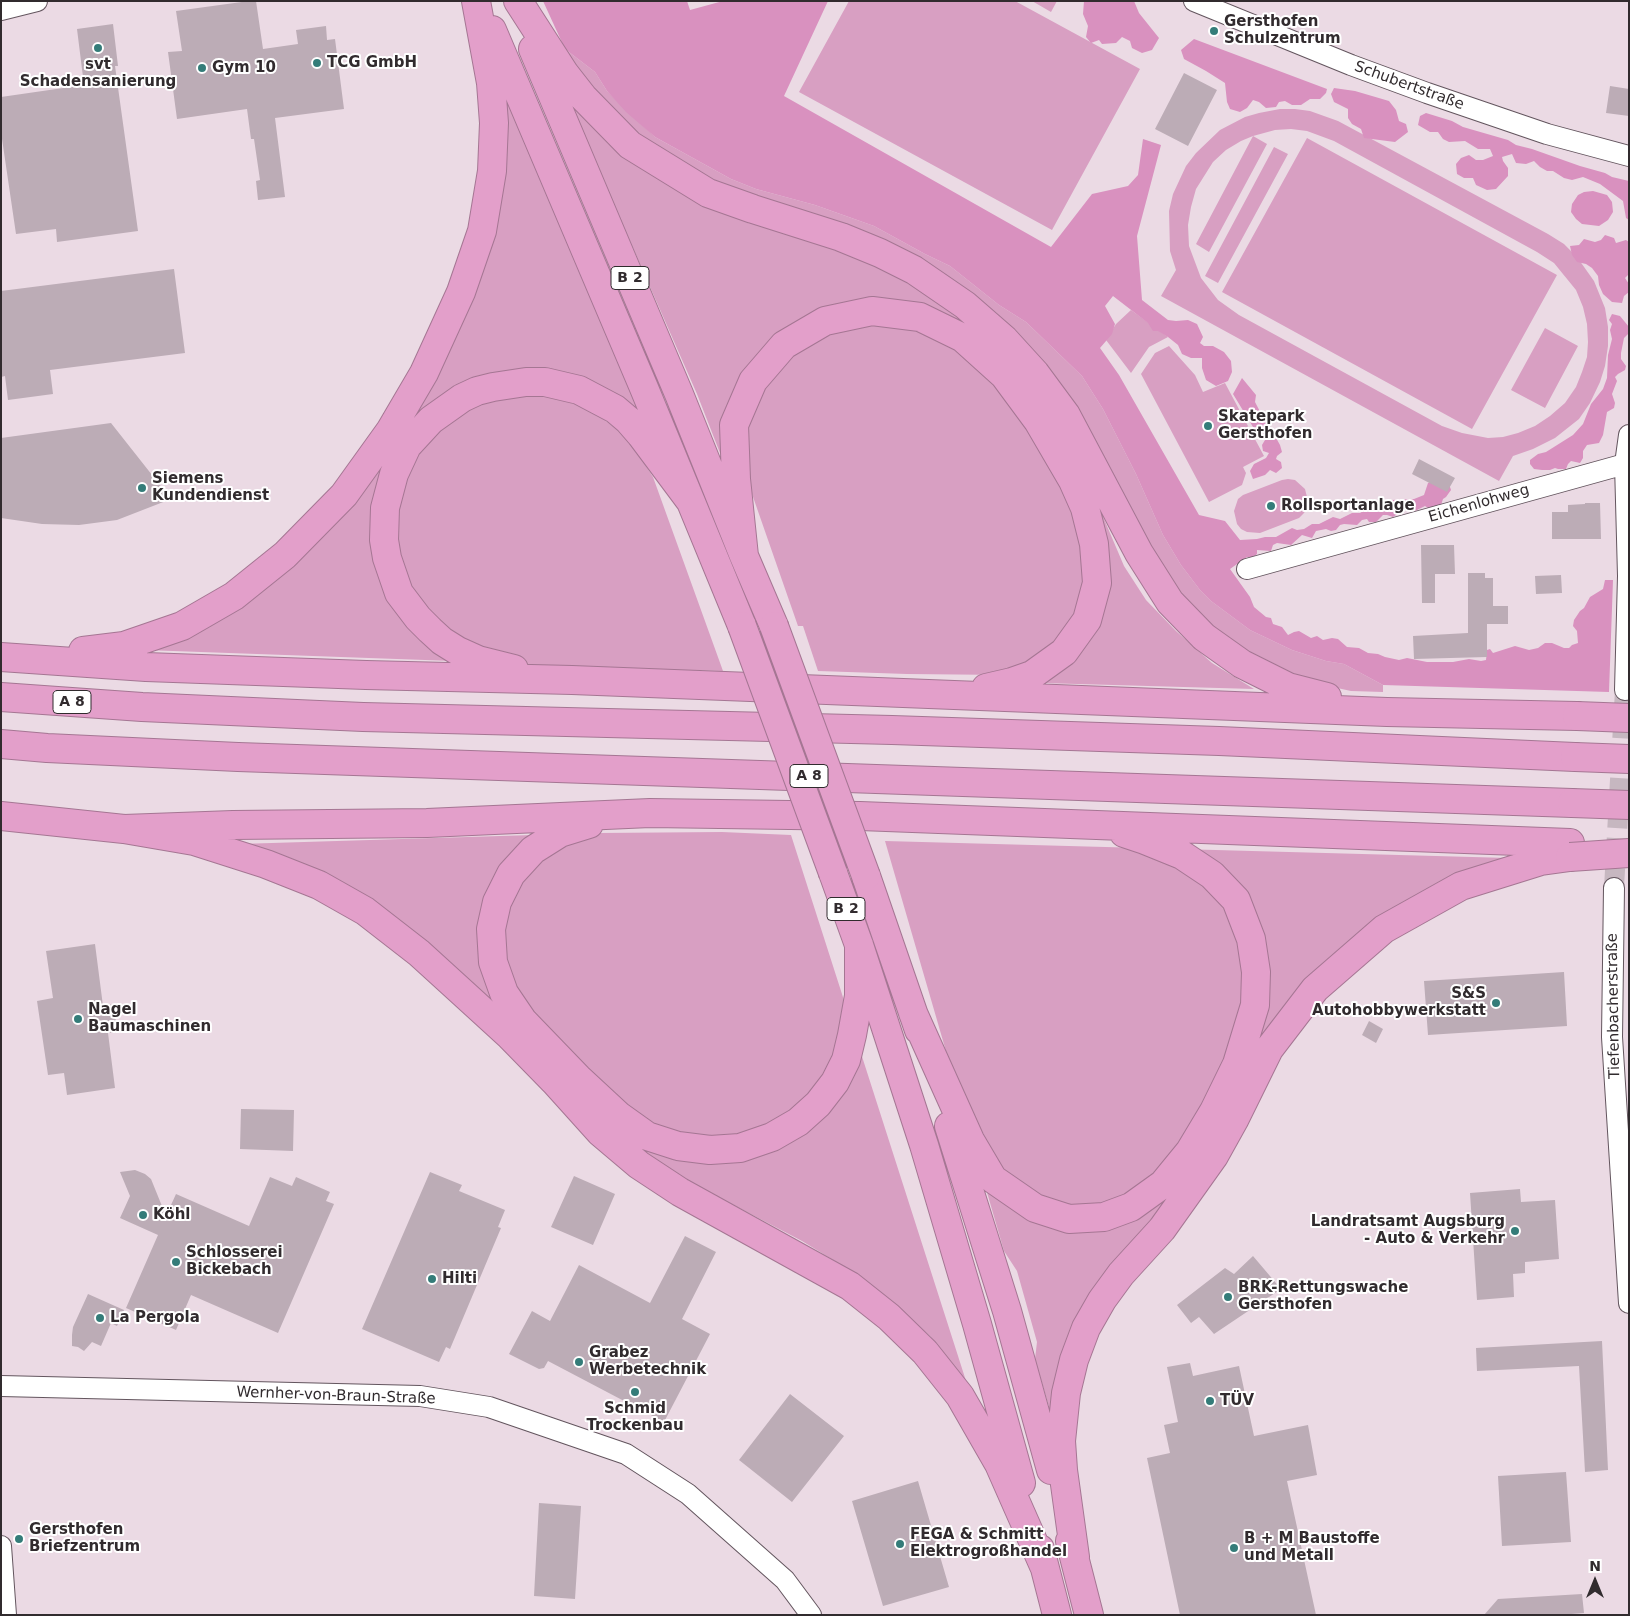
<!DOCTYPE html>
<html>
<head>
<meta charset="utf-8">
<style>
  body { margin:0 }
  #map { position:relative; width:1630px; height:1616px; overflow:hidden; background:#ebdae4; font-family:"DejaVu Sans",sans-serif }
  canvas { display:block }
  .frame { position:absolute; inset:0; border:2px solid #312b2e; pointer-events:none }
  .north { position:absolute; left:1570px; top:1556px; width:50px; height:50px; -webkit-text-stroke:4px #fff; paint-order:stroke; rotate:0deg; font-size:14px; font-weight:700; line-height:20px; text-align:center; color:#312b2e }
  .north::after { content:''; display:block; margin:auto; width:18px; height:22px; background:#312b2e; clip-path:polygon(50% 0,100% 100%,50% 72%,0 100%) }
</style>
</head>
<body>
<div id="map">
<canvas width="1630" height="1616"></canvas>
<div class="frame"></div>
<div class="north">N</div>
</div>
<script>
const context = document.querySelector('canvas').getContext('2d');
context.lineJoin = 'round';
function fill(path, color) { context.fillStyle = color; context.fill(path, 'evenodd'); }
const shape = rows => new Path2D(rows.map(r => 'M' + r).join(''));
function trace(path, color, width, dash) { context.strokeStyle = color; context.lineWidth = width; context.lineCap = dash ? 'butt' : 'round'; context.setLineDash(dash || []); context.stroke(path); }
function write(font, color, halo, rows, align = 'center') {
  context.font = font + ' "DejaVu Sans",sans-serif'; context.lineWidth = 4; context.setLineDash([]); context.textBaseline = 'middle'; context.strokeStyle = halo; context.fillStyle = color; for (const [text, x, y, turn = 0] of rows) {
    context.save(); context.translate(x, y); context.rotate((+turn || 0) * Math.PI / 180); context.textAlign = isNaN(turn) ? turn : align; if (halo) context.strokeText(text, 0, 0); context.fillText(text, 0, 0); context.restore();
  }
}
const green = shape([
  [849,1,1015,1,1140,69,1052,230,799,92],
  [1032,1,1057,1,1051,12],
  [565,49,595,72,607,91,655,137,731,179,756,189,815,205,874,226,925,254,950,266,999,305,1026,322,1082,376,1103,409,1136,474,1163,535,1181,565,1200,590,1211,601,1250,630,1292,650,1326,661,1344,664,1383,685,1383,692,1351,691,1319,684,1265,667,1188,612,973,298,717,186,629,133,590,88],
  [498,71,646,428,561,374,420,416,377,555,453,661,145,650,291,563,479,267],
  [565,93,624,155,848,252,915,284,971,328,929,311,785,331,755,357,733,393,724,422,720,453,697,394],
  [1280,109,1295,109,1310,111,1338,121,1548,234,1564,244,1577,257,1594,281,1605,308,1608,327,1608,346,1605,366,1600,382,1590,403,1579,419,1555,438,1533,449,1513,456,1499,481,1161,296,1176,270,1170,251,1169,211,1173,194,1186,166,1196,153,1220,130,1245,117,1259,113],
  [1291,129,1307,131,1334,141,1537,252,1554,263,1576,290,1583,307,1587,324,1588,342,1587,357,1582,372,1576,387,1565,403,1550,416,1535,426,1518,433,1503,437,1488,438,1462,433,1442,426,1239,315,1218,300,1201,278,1189,246,1188,225,1191,207,1196,189,1213,162,1226,150,1241,141,1253,136,1196,244,1209,252,1267,144,1253,136,1275,130],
  [1307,138,1557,275,1472,429,1222,292],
  [1274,147,1288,154,1218,283,1205,276],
  [1131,310,1168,337,1149,347,1131,373,1106,340,1116,324],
  [890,322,927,331,970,359,998,386,1030,425,1074,510,1085,547,1087,584,1079,616,1050,654,1006,675,907,674,818,671,803,626,798,626,752,494,746,449,750,416,766,381,799,347,842,325],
  [1545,328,1578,346,1545,408,1511,390],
  [1169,346,1195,375,1203,392,1225,383,1264,456,1243,467,1246,473,1242,485,1209,502,1141,374,1155,353],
  [548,395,592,410,628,438,653,477,723,671,539,667,493,663,451,644,396,571,399,481,422,441,458,412,502,396],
  [1288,479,1295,480,1305,489,1308,501,1307,508,1304,513,1299,518,1260,533,1247,532,1241,529,1237,524,1234,511,1238,499,1243,495,1282,480],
  [1093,493,1124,566,1146,600,1176,631,1212,663,1254,689,1042,683,1089,638],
  [722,832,791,835,967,1384,930,1336,861,1277,802,1241,650,1161,443,961,239,844,598,833],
  [885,841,1509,858,1374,925,1174,1196,1137,1239,1054,1424,1035,1359,1037,1342,1017,1271,1004,1251]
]);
const forest = shape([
  [543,1,687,1,690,10,723,1,828,1,784,96,1051,247,1092,194,1128,186,1138,175,1143,139,1161,145,1137,236,1142,300,1168,320,1176,321,1188,320,1197,324,1203,337,1200,343,1204,346,1213,346,1224,352,1231,361,1232,372,1228,381,1216,386,1206,380,1202,368,1202,358,1191,358,1182,354,1178,345,1168,337,1158,331,1153,331,1148,323,1113,296,1105,306,1115,324,1112,334,1100,348,1119,375,1199,515,1225,521,1240,540,1257,539,1265,537,1276,537,1292,528,1297,530,1304,529,1312,524,1319,524,1333,517,1340,519,1352,513,1360,513,1372,506,1386,506,1392,500,1414,499,1424,495,1428,483,1434,480,1449,484,1451,490,1446,497,1443,499,1441,505,1436,507,1428,508,1425,506,1415,511,1408,508,1403,510,1393,517,1387,515,1383,515,1376,522,1369,522,1367,519,1362,520,1357,525,1344,524,1340,525,1336,530,1331,531,1326,529,1316,531,1312,538,1302,535,1291,545,1277,543,1273,545,1271,551,1257,550,1257,554,1252,558,1247,557,1230,569,1250,597,1254,607,1266,617,1271,618,1273,624,1282,627,1288,635,1294,632,1299,631,1311,638,1317,636,1323,640,1332,638,1338,639,1347,647,1359,648,1368,653,1378,654,1385,657,1399,660,1407,658,1427,662,1453,662,1469,659,1481,661,1486,660,1487,650,1490,649,1493,653,1515,646,1529,650,1538,648,1545,643,1552,643,1564,648,1569,648,1572,645,1578,643,1577,631,1573,626,1574,620,1580,611,1584,608,1590,597,1603,589,1605,580,1613,580,1609,692,1383,685,1344,664,1326,661,1292,650,1250,630,1211,601,1200,590,1181,565,1163,535,1136,474,1103,409,1082,376,1026,322,999,305,950,266,925,254,874,226,815,205,756,189,731,179,655,137,626,112,607,91,595,72,565,49],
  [1084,1,1134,1,1139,13,1159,38,1152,50,1142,53,1132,48,1130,41,1122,37,1116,43,1102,44,1099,40,1091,43,1086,37,1088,26,1083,14],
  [1194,39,1327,89,1326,93,1320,99,1310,99,1301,105,1292,105,1285,101,1279,102,1276,107,1266,108,1259,102,1253,100,1247,108,1240,112,1230,109,1227,102,1225,83,1206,71,1184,59,1181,50],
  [1334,88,1355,91,1389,101,1396,110,1399,121,1406,124,1408,132,1395,142,1364,138,1361,129,1352,124,1348,118,1348,109,1334,102,1331,94],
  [1426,113,1452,121,1463,127,1508,140,1516,145,1532,149,1580,166,1605,173,1612,177,1629,181,1629,220,1626,218,1623,201,1600,184,1583,177,1572,180,1564,178,1553,171,1547,171,1540,167,1534,161,1526,164,1516,163,1512,154,1502,157,1503,161,1508,168,1508,176,1496,189,1487,190,1476,185,1473,178,1464,178,1457,174,1456,164,1461,158,1469,155,1476,160,1483,160,1493,156,1490,149,1478,149,1465,141,1449,142,1443,139,1438,132,1430,132,1418,125,1420,116],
  [1593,191,1607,195,1612,202,1613,212,1608,220,1599,226,1582,224,1576,219,1571,212,1572,204,1578,195,1584,192],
  [1605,235,1614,238,1616,243,1626,240,1629,242,1629,274,1625,278,1629,284,1629,292,1624,296,1622,303,1612,302,1603,294,1599,285,1598,276,1592,268,1586,264,1577,262,1572,255,1570,246,1579,245,1584,239,1595,242,1601,240],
  [1612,314,1620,316,1629,327,1629,333,1624,338,1621,353,1621,359,1626,366,1625,370,1618,374,1615,377,1617,381,1612,394,1615,403,1614,408,1607,412,1603,435,1599,443,1587,445,1583,451,1583,458,1580,463,1571,461,1568,464,1566,469,1558,469,1555,468,1550,470,1542,470,1534,469,1530,464,1530,460,1538,454,1546,452,1573,435,1583,424,1591,404,1603,389,1607,378,1608,355,1612,339,1610,330,1612,324,1609,320],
  [1242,378,1256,395,1255,402,1269,429,1275,436,1280,445,1282,452,1277,456,1276,459,1281,462,1282,468,1276,473,1270,470,1265,475,1253,479,1250,471,1254,464,1266,458,1269,453,1263,451,1262,445,1265,440,1261,431,1253,427,1233,394]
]);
const building = shape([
  [249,1,256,1,263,49,298,44,296,30,326,26,327,40,335,39,344,109,275,118,285,197,258,200,256,181,260,180,254,139,251,139,247,109,177,119,168,52,182,51,176,11],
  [113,24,118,66,115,66,138,231,57,242,56,229,16,234,1,132,1,97,84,85,77,29],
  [1184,73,1217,90,1188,146,1155,129],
  [1610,86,1629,89,1629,116,1606,113],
  [174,269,185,353,50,370,53,394,8,400,5,376,1,377,1,291],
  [111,423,171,499,117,520,79,525,42,524,1,518,1,438],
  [1419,459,1455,478,1447,492,1412,474],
  [1585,503,1600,503,1601,539,1552,539,1552,512,1568,512,1568,505,1585,504],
  [1421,545,1454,545,1455,574,1435,574,1435,603,1422,603],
  [1468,573,1485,573,1485,578,1493,578,1493,606,1508,606,1508,624,1487,624,1487,657,1414,659,1413,636,1468,633],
  [1561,575,1562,593,1536,594,1535,576],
  [95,944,103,1006,114,1004,117,1032,108,1033,115,1088,67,1095,64,1073,48,1075,37,1001,53,998,46,951],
  [1564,972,1567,1026,1428,1035,1424,981],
  [1369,1021,1383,1029,1376,1043,1362,1035],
  [241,1109,294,1110,293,1151,240,1149],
  [135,1170,145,1174,151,1179,166,1216,176,1194,249,1226,270,1177,292,1186,296,1177,330,1192,326,1201,334,1204,278,1333,191,1295,176,1330,126,1308,158,1235,120,1218,130,1196,120,1172],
  [430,1172,462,1185,459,1191,505,1210,498,1227,501,1228,450,1349,446,1347,439,1362,362,1329],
  [574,1176,615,1194,593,1245,551,1227],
  [1520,1189,1521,1202,1555,1200,1559,1259,1525,1262,1525,1273,1513,1274,1514,1297,1477,1300,1470,1193],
  [685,1236,716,1252,682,1319,710,1334,664,1422,548,1361,544,1368,539,1369,509,1354,532,1311,550,1321,579,1265,650,1303],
  [1253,1256,1281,1289,1214,1334,1199,1317,1191,1323,1177,1305,1225,1268,1234,1274],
  [88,1294,124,1310,117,1326,111,1323,101,1346,92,1342,84,1351,78,1347,72,1346,72,1335,73,1327],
  [1602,1341,1608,1470,1585,1472,1579,1366,1477,1371,1476,1348],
  [1190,1363,1193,1376,1239,1366,1254,1436,1308,1425,1317,1475,1287,1481,1316,1615,1180,1615,1147,1458,1170,1453,1164,1425,1178,1422,1167,1367],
  [790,1394,844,1436,792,1502,739,1460],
  [1566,1472,1571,1542,1502,1546,1498,1476],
  [918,1481,949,1587,883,1606,852,1501],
  [539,1503,581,1506,575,1599,534,1596],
  [1582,1594,1584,1613,1559,1615,1484,1615,1498,1599]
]);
const minorTunnel = shape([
  [1614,888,1625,690]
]);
const minor = shape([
  [1194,1,1351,65,1427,93,1547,134,1629,156],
  [1,10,37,1],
  [1247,569,1625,464],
  [1625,690,1628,576,1625,464,1629,435],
  [1614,888,1612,1037,1629,1303],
  [1,1386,420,1396,489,1407,626,1454,688,1494,785,1580,811,1615],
  [1,1546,6,1615]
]);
const highway = shape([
  [518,1,565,74,583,97,630,145,708,193,753,209,841,237,880,253,914,270,965,305,1004,339,1035,373,1066,415,1139,553,1170,602,1204,637,1242,664,1288,687,1327,697],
  [492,30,644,388,742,626],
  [533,49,679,394,744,556,774,626],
  [744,556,736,479,734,425,753,381,784,345,825,321,872,311,920,317,963,338,1004,375,1038,421,1073,481,1085,508,1094,544,1097,583,1087,620,1064,652,1032,675,1012,682,986,688],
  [83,651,124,646,182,626,234,596,285,555,344,495,390,431,424,373,461,292,482,231,492,171,494,123,491,83,476,1],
  [1,657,146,667,366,675,572,680,1387,712,1577,716],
  [514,669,478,660,458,651,442,641,430,630,418,618,399,593,387,558,384,540,385,508,394,474,407,446,431,420,462,398,477,391,493,387,526,382,545,382,579,390,615,409,628,420,641,435,691,502],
  [1,697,142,707,363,717,892,730,1219,741,1575,757],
  [1,744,47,748,238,757,1572,803],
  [1,816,124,829,194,841,266,864,319,885,365,911,419,953,464,994,510,1036,555,1082,600,1132,639,1165,680,1192,850,1286,889,1317,925,1352,960,1396,999,1464,1044,1566],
  [589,824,560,833,533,850,511,874,497,902,491,929,493,962,504,993,523,1021,578,1078,619,1116,647,1136,678,1146,710,1150,740,1148,772,1137,798,1122,818,1104,835,1082,846,1060,852,1035,859,996,859,945],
  [124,829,233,825,427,823,650,813,860,816,1570,843],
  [833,873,859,945,924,1145,977,1324,1021,1483],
  [866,876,919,1030],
  [913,1013,970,1140,993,1179,1035,1208,1069,1219,1104,1217,1131,1207,1163,1184,1190,1151,1214,1111,1237,1064,1255,1005,1256,972,1251,939,1236,900,1212,875,1182,855,1145,840,1124,833],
  [949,1126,1007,1311,1051,1470],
  [1070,1541,1089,1615],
  [1040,1549,1057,1615],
  [1075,1557,1063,1470,1061,1441,1066,1393,1074,1360,1086,1328,1102,1300,1121,1274,1162,1229,1214,1156,1234,1120,1269,1049,1315,989,1384,929,1461,886,1541,861,1570,857]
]);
const highwayBridge = shape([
  [742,626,833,873],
  [774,626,866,876],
  [1577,716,1629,718],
  [1575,757,1629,759],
  [1572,803,1629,805],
  [1570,857,1629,853]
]);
const markers = [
  [1214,31,5,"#347c79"],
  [98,48,5,"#347c79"],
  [317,63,5,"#347c79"],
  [202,68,5,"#347c79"],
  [1208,426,5,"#347c79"],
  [142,488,5,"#347c79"],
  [1271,506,5,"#347c79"],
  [1496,1003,5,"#347c79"],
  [78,1019,5,"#347c79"],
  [143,1215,5,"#347c79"],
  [1515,1231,5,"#347c79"],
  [176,1262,5,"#347c79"],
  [432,1279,5,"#347c79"],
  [1228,1297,5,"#347c79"],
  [100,1318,5,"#347c79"],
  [579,1362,5,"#347c79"],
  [635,1392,5,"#347c79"],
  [1210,1401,5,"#347c79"],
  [19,1539,5,"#347c79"],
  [900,1544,5,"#347c79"],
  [1234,1548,5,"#347c79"]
];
const shields = [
  [630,278,38],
  [72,702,38],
  [809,776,38],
  [846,909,38]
];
const shieldNames = [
  ["B 2",630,278],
  ["A 8",72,702],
  ["A 8",809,776],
  ["B 2",846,909]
];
const poiNames = [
  ["Gersthofen",1224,22],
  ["Schulzentrum",1224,39],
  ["TCG GmbH",327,63],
  ["svt",98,65,"center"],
  ["Schadensanierung",98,82,"center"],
  ["Gym 10",212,68],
  ["Skatepark",1218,417],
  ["Gersthofen",1218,434],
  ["Siemens",152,479],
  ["Kundendienst",152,496],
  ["Rollsportanlage",1281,506],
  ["S&S",1486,994,"right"],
  ["Autohobbywerkstatt",1486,1011,"right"],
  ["Nagel",88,1010],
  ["Baumaschinen",88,1027],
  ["Köhl",153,1215],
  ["Landratsamt Augsburg",1505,1222,"right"],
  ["- Auto & Verkehr",1505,1239,"right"],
  ["Schlosserei",186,1253],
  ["Bickebach",186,1270],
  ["Hilti",442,1279],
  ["BRK-Rettungswache",1238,1288],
  ["Gersthofen",1238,1305],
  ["La Pergola",110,1318],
  ["Grabez",589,1353],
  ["Werbetechnik",589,1370],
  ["TÜV",1220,1401],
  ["Schmid",635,1409,"center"],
  ["Trockenbau",635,1426,"center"],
  ["Gersthofen",29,1530],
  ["Briefzentrum",29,1547],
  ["FEGA & Schmitt",910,1535],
  ["Elektrogroßhandel",910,1552],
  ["B + M Baustoffe",1244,1539],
  ["und Metall",1244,1556]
];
const streetNames = [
  ["Schubertstraße",1409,86,20],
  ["Eichenlohweg",1479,504,-16],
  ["Tiefenbacherstraße",1614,1006,-91],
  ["Wernher-von-Braun-Straße",336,1396,2]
];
fill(green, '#d89fc2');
fill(forest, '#d991bf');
fill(building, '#bcacb6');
trace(minorTunnel, '#c6b7c0', 20, [20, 10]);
trace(minor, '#63555e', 22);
trace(highway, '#a57693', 30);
trace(minor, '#fff', 20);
trace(highway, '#e39fca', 28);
trace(highwayBridge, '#a57693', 30, []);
trace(highwayBridge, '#e39fca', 28);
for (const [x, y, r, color] of markers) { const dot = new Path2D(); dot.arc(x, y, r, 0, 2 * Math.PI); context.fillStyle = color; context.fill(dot); trace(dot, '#fff', 2); }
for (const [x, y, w] of shields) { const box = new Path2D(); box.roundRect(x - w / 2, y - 11.5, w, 23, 4); context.fillStyle = '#fff'; context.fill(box); trace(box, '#312b2e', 1); }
write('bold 14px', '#312b2e', null, shieldNames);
write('bold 15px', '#312b2e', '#fff', poiNames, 'left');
write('15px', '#312b2e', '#fff', streetNames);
</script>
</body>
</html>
